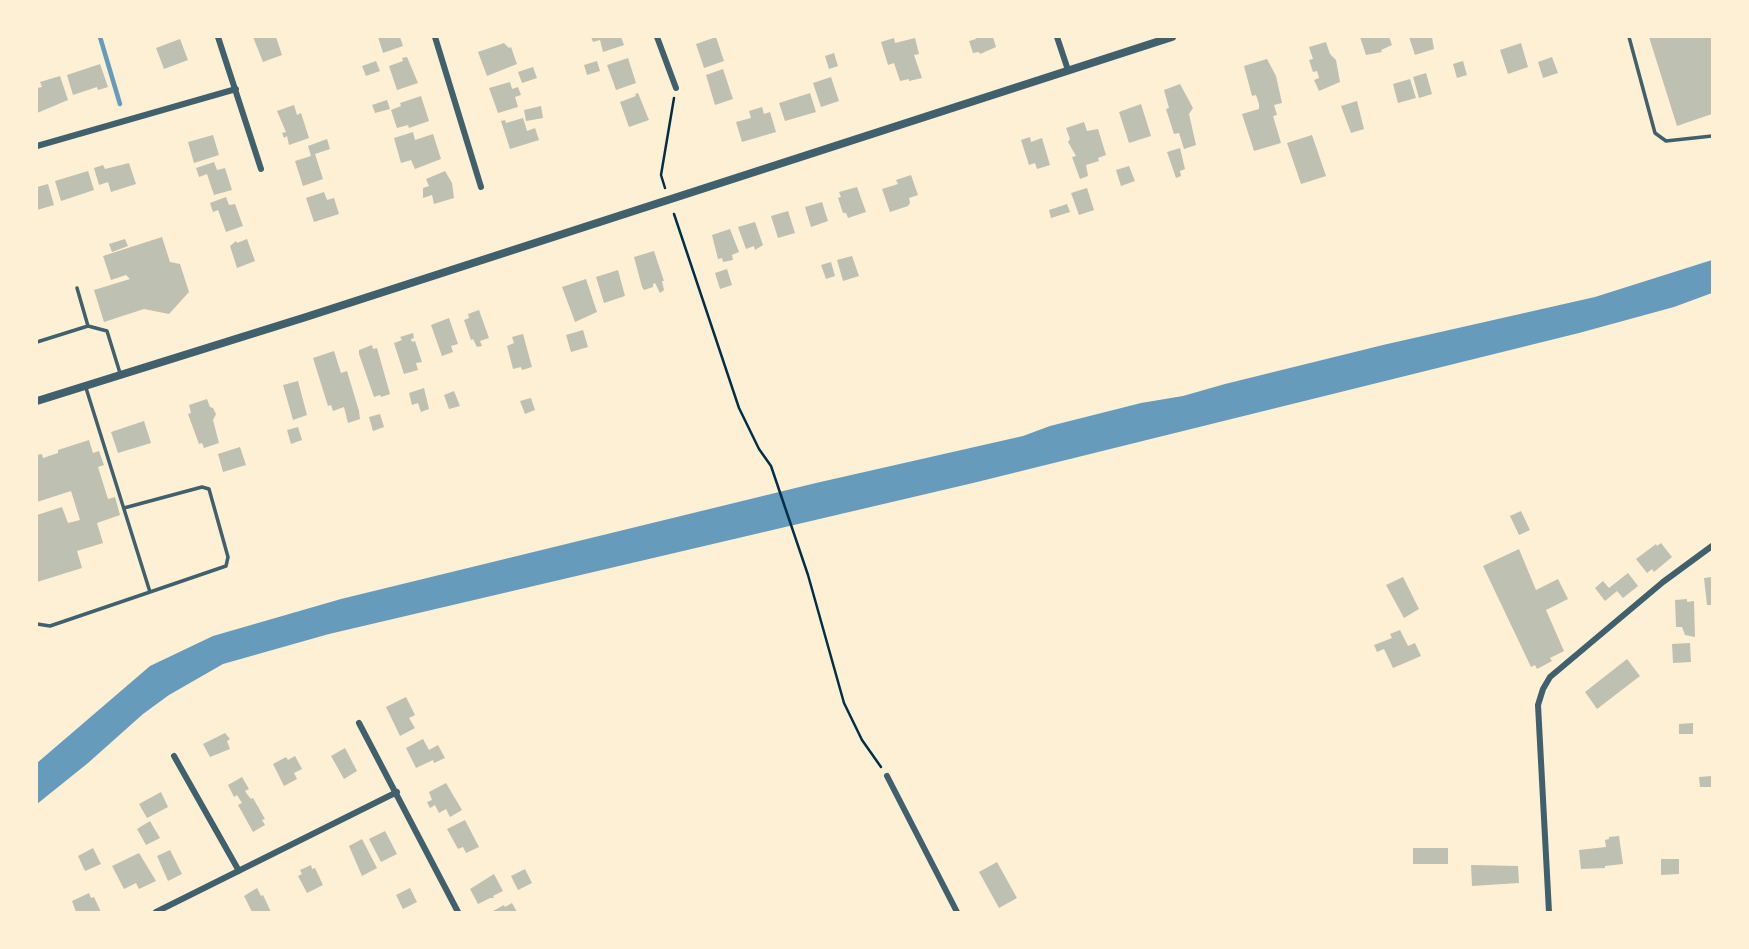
<!DOCTYPE html>
<html>
<head>
<meta charset="utf-8">
<style>
  body { margin:0 }
  #map { position:relative; width:1749px; height:949px; overflow:hidden; background:#fdf0d5; font-family:"PT Sans Narrow",sans-serif }
  canvas { display:block }
  .frame { position:absolute; inset:0; border:38px solid #fdf0d5; pointer-events:none }
</style>
</head>
<body>
<div id="map">
<canvas width="1749" height="949"></canvas>
<div class="frame"></div>
</div>
<script>
const context = document.querySelector('canvas').getContext('2d');
context.lineJoin = 'round';
function fill(path, color) { context.fillStyle = color; context.fill(path, 'evenodd'); }
const shape = rows => new Path2D(rows.map(r => 'M' + r).join(''));
function trace(path, color, width, dash) { context.strokeStyle = color; context.lineWidth = width; context.lineCap = dash ? 'butt' : 'round'; context.setLineDash(dash || []); context.stroke(path); }
const water = shape([
  [1712,260,1712,293,1674,307,1579,333,973,483,329,634,223,664,169,695,143,714,88,763,37,804,37,763,150,666,213,636,341,599,816,483,1023,436,1050,426,1141,403,1183,396,1225,384,1383,345,1595,297]
]);
const stream = shape([
  [100,37,120,104]
]);
const building = shape([
  [253,37,276,37,282,55,263,62],
  [378,37,400,37,403,46,383,53],
  [591,37,621,37,624,45,603,52,600,40,593,42],
  [716,37,724,61,704,68,696,44],
  [975,37,993,37,996,47,980,54,979,52,973,53,969,41,976,39],
  [1360,37,1389,37,1392,45,1381,50,1382,52,1366,55],
  [1409,37,1432,37,1434,49,1415,55],
  [1649,37,1712,37,1712,114,1677,126],
  [894,38,895,43,915,38,919,54,914,55,922,78,909,81,909,79,900,81,894,63,888,65,881,42],
  [180,39,188,60,164,69,156,48],
  [1326,42,1330,54,1336,60,1340,82,1319,91,1314,80,1319,78,1317,71,1313,72,1309,60,1313,59,1309,47],
  [504,43,509,48,511,47,517,64,487,76,478,52],
  [1521,43,1528,67,1508,74,1500,50],
  [834,53,838,66,829,69,825,56],
  [407,57,418,83,397,90,389,66,403,61,402,58],
  [1552,57,1558,73,1543,78,1538,62],
  [628,58,636,83,616,90,607,65],
  [1267,59,1276,76,1282,103,1274,105,1277,115,1273,116,1281,143,1254,151,1242,114,1259,109,1259,104,1256,95,1252,96,1244,66],
  [376,61,380,71,366,76,362,66],
  [597,61,600,71,587,75,584,65],
  [1463,61,1467,75,1457,78,1453,64],
  [100,64,108,87,98,90,97,87,73,95,67,75],
  [533,67,537,78,522,83,518,72],
  [723,69,733,99,715,105,706,75],
  [1426,73,1432,94,1419,98,1413,77],
  [60,76,68,100,37,113,37,88,42,87,40,82],
  [831,77,839,101,821,107,813,83],
  [1410,79,1416,98,1398,103,1393,84],
  [510,82,512,89,518,87,521,95,515,97,518,107,498,113,489,88],
  [1180,84,1193,108,1189,114,1196,145,1184,149,1179,133,1174,134,1166,109,1169,108,1164,90],
  [638,93,649,120,629,127,620,102,636,96,635,94],
  [810,93,816,112,785,121,779,103],
  [421,96,429,121,409,128,408,125,397,128,391,110,401,106,400,103],
  [387,100,390,109,375,113,372,105],
  [1357,101,1364,129,1351,133,1341,106],
  [1141,104,1151,136,1129,143,1119,112],
  [294,105,297,115,301,113,309,138,289,145,287,136,284,138,282,133,286,132,277,111],
  [541,106,543,118,526,121,524,110],
  [762,107,764,114,770,112,776,132,742,142,736,122,751,118,749,111],
  [523,118,527,131,535,128,539,140,510,149,501,121,505,120,506,123],
  [1084,122,1087,131,1098,129,1106,155,1098,158,1099,161,1086,165,1088,176,1080,179,1072,157,1076,156,1068,142,1070,139,1066,128],
  [413,132,415,140,433,134,441,159,415,169,411,160,401,163,394,138],
  [213,135,219,155,194,163,188,142],
  [1312,135,1326,176,1301,184,1287,143],
  [1030,137,1031,142,1042,138,1050,165,1037,169,1035,163,1029,165,1021,140],
  [327,139,330,149,315,154,323,179,303,186,295,161,311,156,308,146],
  [1180,148,1185,169,1180,171,1181,176,1176,178,1167,152],
  [214,162,217,170,225,168,232,190,214,195,207,174,199,177,196,168],
  [129,163,136,184,111,192,108,182,99,185,94,168,103,165,105,169],
  [1129,166,1135,181,1121,186,1116,170],
  [88,171,94,190,61,201,55,181],
  [445,171,452,183,454,198,434,204,432,195,423,198,423,188,429,186,426,179],
  [911,175,918,195,909,198,910,203,908,206,890,212,882,189,898,184,896,180],
  [48,184,54,205,37,210,37,187],
  [857,187,866,212,848,218,846,213,843,213,838,198,841,197,839,192],
  [1087,188,1094,210,1079,215,1071,193],
  [324,192,327,200,334,198,339,214,314,222,306,198],
  [226,197,229,205,235,204,243,226,226,232,218,210,213,212,210,203],
  [822,202,828,221,811,227,805,207],
  [1067,204,1070,212,1051,218,1049,210],
  [788,211,795,233,778,238,771,216],
  [755,222,763,245,755,250,754,246,746,249,738,227],
  [730,229,739,252,732,255,733,260,723,262,722,258,718,259,712,235],
  [162,237,170,262,180,264,189,292,169,314,144,309,104,322,94,290,130,279,126,275,111,280,103,256],
  [125,239,128,246,112,252,109,244],
  [247,239,255,261,237,268,230,246,236,241,237,243],
  [654,251,664,281,662,281,664,290,660,293,655,283,653,284,653,287,644,290,642,287,634,257],
  [852,256,859,276,843,281,837,260],
  [831,262,835,276,826,279,821,265],
  [727,269,732,285,720,289,715,273],
  [618,270,625,296,604,303,596,277],
  [586,279,597,312,575,322,562,287],
  [479,310,489,338,480,341,482,346,477,347,473,339,471,340,464,320,469,318,468,314],
  [449,318,458,344,451,346,453,352,442,356,431,325],
  [583,330,588,347,571,352,566,335],
  [413,333,414,338,411,339,412,342,415,341,422,362,416,363,418,370,404,374,394,343,402,340,400,337],
  [523,334,532,367,522,370,521,367,513,369,507,346,514,343,512,337],
  [372,345,373,349,377,348,390,394,381,397,380,395,374,397,359,354,359,350],
  [334,351,341,373,347,371,359,411,360,419,348,423,344,407,333,411,331,405,328,406,313,358],
  [298,381,307,415,293,420,283,385],
  [424,388,429,409,421,412,418,403,412,405,409,393],
  [454,391,460,406,449,409,444,395],
  [531,398,535,410,525,414,520,401],
  [207,399,210,407,213,408,216,414,213,420,219,443,204,448,202,443,199,444,188,414,191,413,189,405],
  [380,414,384,427,373,431,369,417],
  [144,421,151,443,118,453,111,432],
  [298,427,302,440,291,444,287,430],
  [89,440,93,453,99,451,104,465,98,467,108,499,115,497,120,515,97,523,103,543,77,551,82,568,37,582,37,515,62,507,68,523,80,520,71,491,37,502,37,455,42,454,43,458,58,453,58,450],
  [240,447,246,465,223,472,218,454],
  [1521,511,1530,530,1519,535,1510,516],
  [1661,543,1672,557,1654,572,1652,569,1647,573,1636,559,1656,544,1657,546],
  [1519,549,1536,590,1558,579,1568,599,1546,610,1564,651,1550,658,1552,661,1537,669,1535,665,1531,667,1483,566],
  [1628,573,1638,586,1623,598,1617,591,1605,601,1595,588,1603,581,1609,588],
  [1403,577,1419,609,1404,618,1386,585],
  [1712,577,1712,605,1707,605,1704,578],
  [1687,599,1687,602,1694,601,1695,637,1685,635,1682,627,1676,627,1675,600],
  [1400,630,1408,646,1415,643,1421,656,1393,668,1384,649,1377,652,1374,645,1392,638,1390,634],
  [1690,643,1691,662,1673,663,1672,644],
  [1627,659,1640,676,1597,709,1585,692],
  [406,697,415,715,409,718,415,728,400,736,386,707],
  [1693,723,1693,734,1679,734,1679,724],
  [225,733,230,739,227,741,230,749,210,757,203,744],
  [423,739,429,750,438,745,445,758,434,763,433,760,416,768,406,748],
  [345,748,357,771,344,779,331,756],
  [295,756,302,769,294,773,297,779,284,786,273,764,286,757,288,760],
  [1712,776,1712,787,1700,787,1699,777],
  [242,777,249,789,245,791,247,794,251,799,253,798,265,819,262,820,265,825,253,832,238,805,242,803,237,795,234,797,228,785],
  [446,783,462,810,450,817,446,809,439,813,435,805,430,808,427,802,432,800,429,792],
  [161,792,168,807,147,818,139,804],
  [465,820,479,847,466,853,463,847,458,849,447,829],
  [150,821,160,838,146,845,137,829],
  [385,831,397,854,381,862,369,839],
  [1619,836,1623,864,1605,866,1605,868,1581,869,1579,850,1606,847,1605,840,1609,839,1609,837],
  [362,839,377,868,362,876,349,846],
  [93,848,101,864,85,871,78,856],
  [1413,848,1448,848,1448,864,1413,864],
  [170,850,182,874,168,881,157,856],
  [139,853,156,881,139,889,136,883,124,889,112,866],
  [1661,859,1679,859,1679,874,1661,875],
  [997,862,1017,898,999,908,979,872],
  [311,865,312,869,315,868,323,885,307,893,298,876,302,874,300,870],
  [1471,865,1518,866,1519,883,1472,886],
  [525,869,532,883,518,890,511,876],
  [494,874,503,891,493,896,494,898,490,898,478,904,470,889],
  [257,888,261,896,263,895,271,912,252,912,244,896],
  [410,888,417,902,403,909,396,895],
  [89,893,91,898,94,897,101,912,76,912,72,901],
  [512,903,517,912,491,912,504,905,505,907]
]);
const path = shape([
  [665,188,661,175,674,98],
  [674,214,739,408,759,449,771,466,808,575,844,703,862,740,881,767]
]);
const service = shape([
  [1629,37,1655,133,1666,141,1712,136],
  [77,288,88,326,107,331,120,373],
  [37,342,88,326],
  [124,508,202,487,209,489,228,557,226,566,150,592],
  [37,624,50,626,150,592,86,388]
]);
const minor = shape([
  [218,37,261,169],
  [435,37,481,187],
  [657,37,676,88],
  [1057,37,1068,70],
  [37,146,236,89],
  [359,723,458,912],
  [174,756,239,871],
  [887,776,957,912],
  [156,912,397,792],
  [1549,912,1538,705,1543,689,1550,677,1663,582,1712,546]
]);
const tertiary = shape([
  [37,401,306,317,1172,37]
]);
fill(water, '#669bbc');
trace(stream, '#669bbc', 4.5);
fill(building, '#bec0b2');
trace(path, '#003049', 2.5);
trace(service, '#3f606c', 3.5);
trace(minor, '#3f606c', 6);
trace(tertiary, '#3f606c', 8);
</script>
</body>
</html>
